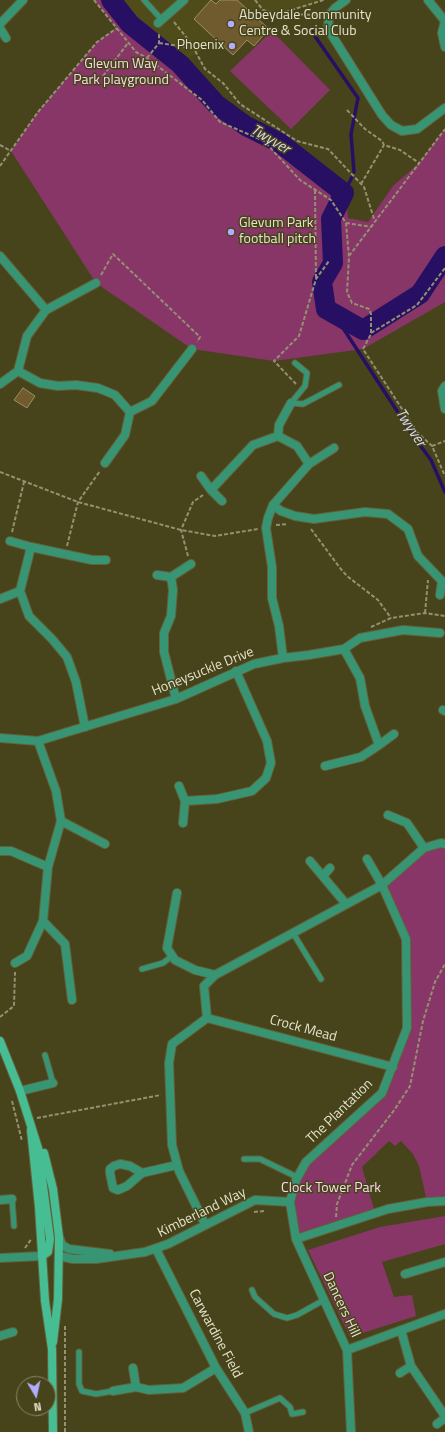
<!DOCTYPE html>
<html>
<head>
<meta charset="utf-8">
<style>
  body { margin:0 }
  #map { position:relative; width:445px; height:1432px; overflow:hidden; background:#47441b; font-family:"Titillium Web",sans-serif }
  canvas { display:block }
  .north { position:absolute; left:16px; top:1376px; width:40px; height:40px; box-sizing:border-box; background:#47441b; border:1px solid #868462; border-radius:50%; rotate:171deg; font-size:11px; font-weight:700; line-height:16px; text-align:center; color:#e4e3cc }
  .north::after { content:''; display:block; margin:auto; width:14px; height:18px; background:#b1adfa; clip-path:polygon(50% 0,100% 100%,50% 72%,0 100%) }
</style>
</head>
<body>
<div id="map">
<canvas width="445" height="1432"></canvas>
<div class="north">N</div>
</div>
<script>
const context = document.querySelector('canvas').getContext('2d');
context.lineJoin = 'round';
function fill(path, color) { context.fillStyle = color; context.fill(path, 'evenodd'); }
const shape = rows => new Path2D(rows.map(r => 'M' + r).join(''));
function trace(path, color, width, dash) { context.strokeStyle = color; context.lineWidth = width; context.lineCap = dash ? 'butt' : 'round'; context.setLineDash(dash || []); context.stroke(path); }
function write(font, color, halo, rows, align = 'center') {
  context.font = font + ' "Titillium Web",sans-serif'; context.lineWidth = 3; context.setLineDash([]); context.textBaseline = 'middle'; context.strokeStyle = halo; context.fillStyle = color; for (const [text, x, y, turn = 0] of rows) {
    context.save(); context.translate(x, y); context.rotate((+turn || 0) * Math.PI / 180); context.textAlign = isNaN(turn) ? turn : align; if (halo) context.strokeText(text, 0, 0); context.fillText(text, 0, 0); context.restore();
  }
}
const built = shape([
  [111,0,324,0,278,14,263,10,180,64,130,24]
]);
const green = shape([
  [94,0,111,0,130,24,180,64,216,104,246,126,280,143,315,169,346,188,348,218,368,222,393,186,419,163,445,129,445,302,363,349,274,361,192,349,96,283,11,151,38,112,97,42,117,28],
  [272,31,330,90,291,129,230,71],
  [445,844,445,1201,427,1202,419,1166,413,1154,401,1141,395,1146,389,1141,362,1167,375,1213,296,1239,290,1202,306,1162,382,1093,407,1028,406,939,382,885,424,848],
  [445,1216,445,1244,382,1262,394,1297,412,1295,416,1316,350,1337,308,1250,380,1227]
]);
const stream = shape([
  [312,32,358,98,351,134,354,172],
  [344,193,352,177],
  [326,309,343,328,414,437,431,460,445,492]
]);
const river = shape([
  [111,0,130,24,180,64,216,104,246,126,280,143,344,193,331,219,333,263,322,282,326,309,363,330,420,294,445,256]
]);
const building = shape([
  [211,0,216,4,220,0,237,0,269,29,254,46,247,40,233,55,194,19,211,0],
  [23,388,35,396,27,408,14,400,23,388]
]);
const path = shape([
  [94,0,136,52,147,58,202,100,220,122,264,141,300,180,331,200,346,223,349,257,347,292,352,303,369,309,371,314,371,334,363,349,417,432,432,446,445,476],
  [255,0,263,10,278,14,324,0],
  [282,14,319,15],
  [174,22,191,43,205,69,223,83,240,104,297,141,328,149,364,187,375,222],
  [159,43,193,48],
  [147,58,159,43,159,33],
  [103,76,128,43],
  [347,110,365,129,382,141,384,145,400,150,419,163],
  [0,145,11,151],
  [0,166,38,112,97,42,117,28],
  [361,184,384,145],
  [315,190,316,279],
  [346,223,372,227],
  [349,256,445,129],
  [101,275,113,254,200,337,197,342],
  [371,333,417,305,445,268],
  [296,384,274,361,299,336,316,279,329,261],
  [432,446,445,441],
  [0,472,78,502,181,530,215,536,258,529],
  [276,525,288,524],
  [311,529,340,568,347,576,378,600,391,618],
  [12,532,24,482],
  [67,546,78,502,100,471],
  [188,556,181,530,193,502,203,495],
  [425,613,428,580],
  [371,627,391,618,425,613,445,616],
  [0,1017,14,1006,15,972],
  [12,1101,22,1141],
  [37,1118,161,1095],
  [254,1212,264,1211],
  [336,1217,337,1204,352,1165,395,1109,410,1086,423,1021,435,982,445,964],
  [25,1248,32,1238],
  [65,1432,65,1325]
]);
const lane = shape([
  [144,0,162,20],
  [291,403,303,404,339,385],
  [291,403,305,386,307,373,295,363],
  [293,933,321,979],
  [142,969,163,963,172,956],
  [45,1055,53,1083],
  [244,1159,260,1159,297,1177],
  [12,1199,14,1226],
  [252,1290,255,1297,274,1314,287,1318,297,1315,324,1300],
  [79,1352,79,1384,82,1391,96,1394,113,1391],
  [245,1413,280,1398,290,1407,292,1414,303,1412]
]);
const street = shape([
  [346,0,335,8,329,15,328,29,382,115,391,125,402,131,417,129,445,108],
  [428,0,445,21,442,33,445,47],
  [158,23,184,0],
  [0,24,23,0],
  [0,28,6,38],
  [0,256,46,310],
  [18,371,40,383,58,386,76,385,98,388,115,395,130,412,152,401,192,349],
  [0,384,18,371,27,336,46,310,96,283],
  [445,386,442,391,445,409],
  [278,436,279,425,291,403],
  [105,463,125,435,130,412],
  [201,476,211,490,253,445,278,436,297,446,309,464],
  [211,490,222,501],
  [273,505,281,511,295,516,314,519,365,512,388,514,408,529,418,556,442,581,440,595],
  [10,541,31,547],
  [157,575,171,577],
  [0,599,20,591],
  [283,658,279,626,272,598,272,567,266,528,268,518,273,505,309,464,334,448],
  [176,699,164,652,164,633,171,616,173,590,171,577,191,564],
  [443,710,445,711],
  [85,727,76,682,67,657,52,639,29,616,20,591,31,547,92,560,106,560],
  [0,738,38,741,176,699,254,664,283,658,309,655,344,649,360,638,403,630,440,633],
  [379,745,394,734],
  [325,766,361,757,379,745,365,706,360,678,344,649],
  [179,786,185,801],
  [388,815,407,823,424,848],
  [61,821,105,844],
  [183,823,185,801,217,799,252,791,266,778,271,763,267,741,236,671],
  [0,851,11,851,48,867,61,821,56,791,38,741],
  [310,861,346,904],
  [323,876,330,868],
  [177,893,167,948,175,960,195,970,215,975],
  [43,921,65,944,72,1000],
  [15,963,27,956,43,921,48,867],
  [207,1018,204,986,215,975,382,885,424,848,441,843,445,844],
  [207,1018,393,1067],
  [20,1091,53,1083],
  [142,1173,130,1166,120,1164,114,1166,110,1169,110,1173,113,1188,118,1190,127,1186,142,1173,177,1165],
  [0,1200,12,1199],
  [205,1224,179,1171,172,1145,169,1063,172,1044,207,1018],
  [59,1237,62,1245,69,1249,110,1254],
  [296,1239,388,1209,427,1202,445,1201],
  [156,1249,216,1368,245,1413,249,1432],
  [59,1256,73,1259,96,1259,145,1252,168,1244,255,1200,290,1202],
  [0,1258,42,1256],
  [405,1274,445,1262],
  [401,1330,411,1366,445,1416],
  [0,1336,13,1332],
  [347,1350,445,1314],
  [133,1368,136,1387],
  [400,1373,411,1366],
  [113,1391,136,1387,149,1390,183,1388,216,1368],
  [437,1424,445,1418],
  [351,1432,347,1350,296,1239,290,1202,296,1180,306,1162,382,1093,407,1028,406,939,382,885,367,859]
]);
const secondary = shape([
  [0,1041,20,1091,38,1148,50,1239,48,1252,42,1256],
  [31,1130,39,1207,45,1301,52,1349,53,1432],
  [44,1153,53,1189,59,1237,58,1299,53,1342]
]);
const markers = [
  [231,24,4,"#b1adfa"],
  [232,46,4,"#b1adfa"],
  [231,232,4,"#b1adfa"]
];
const poiNames = [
  ["Abbeydale Community",239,16],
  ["Centre & Social Club",239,32],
  ["Phoenix",224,46,"right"],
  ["Glevum Park",239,224],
  ["football pitch",239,240]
];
const parkNames = [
  ["Glevum Way",121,65],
  ["Park playground",121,81],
  ["Clock Tower Park",331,1189]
];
const streetNames = [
  ["Honeysuckle Drive",203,672,-22],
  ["Crock Mead",303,1029,15],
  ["The Plantation",340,1112,-44],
  ["Kimberland Way",202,1213,-26],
  ["Dancers Hill",341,1305,65],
  ["Carwardine Field",215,1334,62]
];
const waterNames = [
  ["Twyver",270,140,31],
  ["Twyver",410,428,56]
];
fill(built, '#4f4c19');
fill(green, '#873667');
trace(stream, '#271064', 3.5);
trace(river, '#271064', 20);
fill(building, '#6f5b2e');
trace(building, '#a08e65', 1);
trace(lane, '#63613b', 7);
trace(street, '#63613b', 10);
trace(secondary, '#63613b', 10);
trace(path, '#939171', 2, [4, 2]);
trace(lane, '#389573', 5);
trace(street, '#389573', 8);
trace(secondary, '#46bd92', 8);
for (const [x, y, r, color] of markers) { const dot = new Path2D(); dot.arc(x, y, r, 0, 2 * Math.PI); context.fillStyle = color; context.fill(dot); trace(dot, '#47441b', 1.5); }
write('14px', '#e4e3cc', '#47441b', poiNames, 'left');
write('14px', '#f8d9e9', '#47441b', parkNames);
write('14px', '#e4e3cc', '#47441b', streetNames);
write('italic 15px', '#dadaf7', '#47441b', waterNames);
</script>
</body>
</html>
